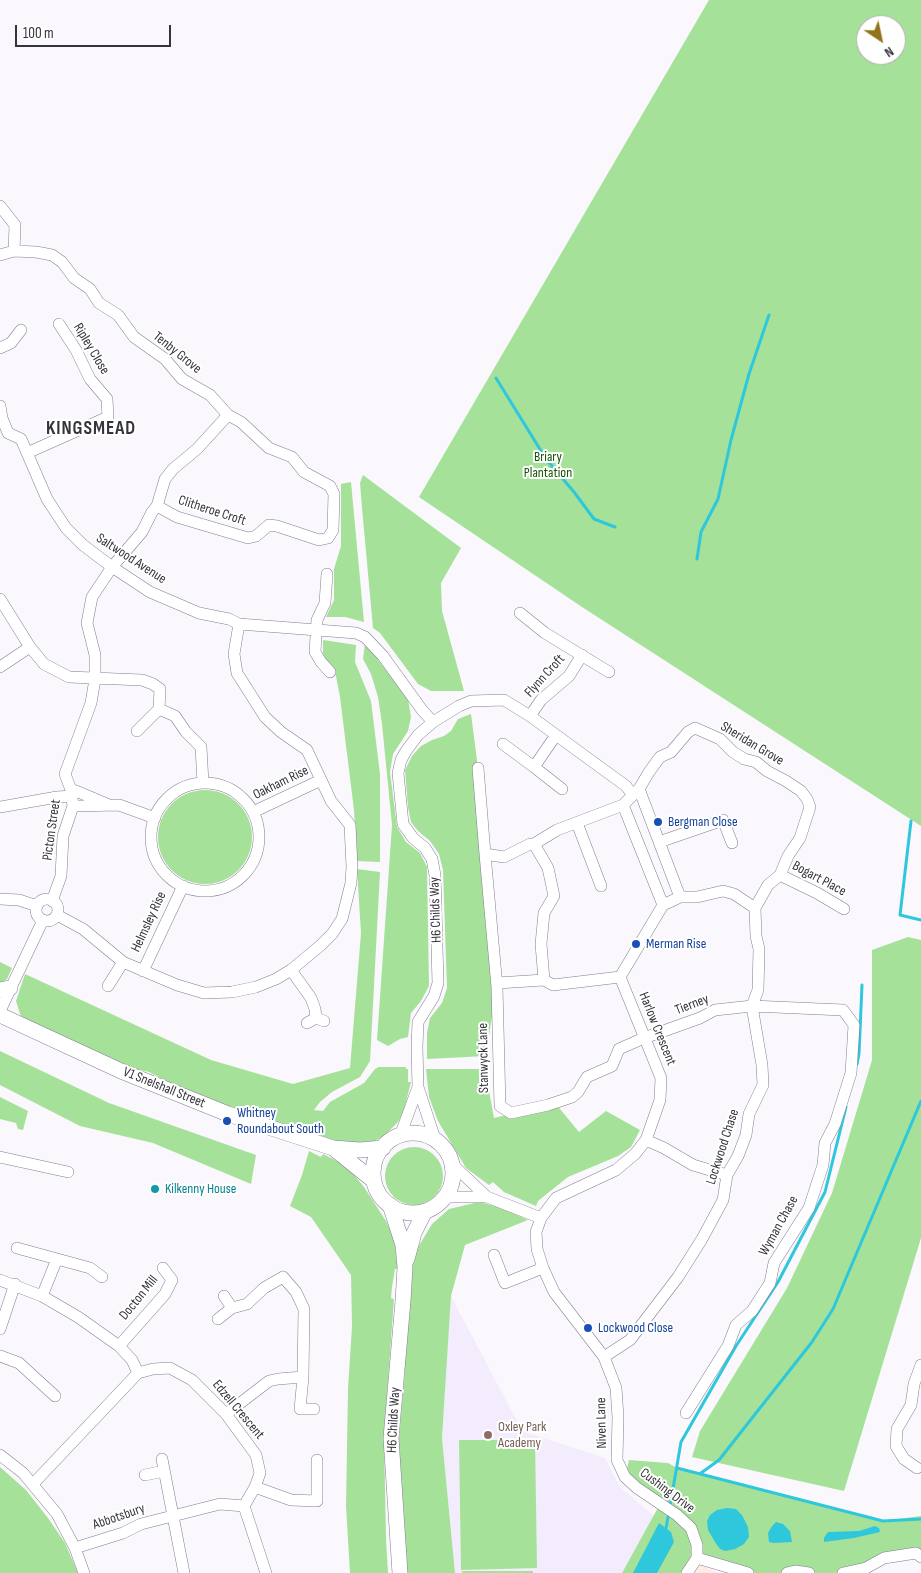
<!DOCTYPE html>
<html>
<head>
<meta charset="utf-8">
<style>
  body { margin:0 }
  #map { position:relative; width:921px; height:1573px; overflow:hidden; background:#faf8fd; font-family:"Sofia Sans Condensed",sans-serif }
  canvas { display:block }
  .north { position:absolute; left:856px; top:15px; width:50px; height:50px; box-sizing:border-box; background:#fff; border:1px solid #afadb1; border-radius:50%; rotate:146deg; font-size:14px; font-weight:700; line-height:20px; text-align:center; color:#36333c }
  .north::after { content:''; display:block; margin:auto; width:18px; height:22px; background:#927319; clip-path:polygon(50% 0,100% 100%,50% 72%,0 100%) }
  .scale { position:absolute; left:15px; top:25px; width:156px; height:22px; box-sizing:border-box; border:2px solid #36333c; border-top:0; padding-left:6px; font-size:15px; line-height:18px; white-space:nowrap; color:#36333c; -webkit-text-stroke:4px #fff; paint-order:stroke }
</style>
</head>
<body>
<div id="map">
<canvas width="921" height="1573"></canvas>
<div class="north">N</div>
<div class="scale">100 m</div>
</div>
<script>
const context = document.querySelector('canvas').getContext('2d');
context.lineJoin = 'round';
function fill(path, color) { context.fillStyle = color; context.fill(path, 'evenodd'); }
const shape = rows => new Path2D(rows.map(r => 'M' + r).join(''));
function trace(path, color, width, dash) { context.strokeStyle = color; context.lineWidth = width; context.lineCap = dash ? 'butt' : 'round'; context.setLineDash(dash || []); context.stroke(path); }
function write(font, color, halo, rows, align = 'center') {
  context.font = font + ' "Sofia Sans Condensed",sans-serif'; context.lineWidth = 4; context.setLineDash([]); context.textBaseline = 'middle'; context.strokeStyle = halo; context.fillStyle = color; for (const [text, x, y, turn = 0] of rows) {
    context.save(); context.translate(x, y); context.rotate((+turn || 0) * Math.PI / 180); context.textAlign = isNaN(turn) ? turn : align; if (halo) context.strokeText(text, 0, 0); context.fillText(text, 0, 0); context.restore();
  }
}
const commercial = shape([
  [684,1556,717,1573,675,1573]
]);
const education = shape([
  [451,1296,522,1431,605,1458,620,1487,654,1516,622,1573,455,1573,442,1438]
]);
const green = shape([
  [709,0,921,0,921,826,582,607,419,497],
  [866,25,896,25,896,55,866,55],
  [363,475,461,548,441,583,442,611,464,691,431,691,418,684,380,633,373,628,362,508,360,483],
  [351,482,364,622,345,617,326,617,334,600,334,569,341,546,341,484],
  [323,640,356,645,355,662,371,701,380,774,380,862,357,861,354,810,340,697,335,671,326,662,323,653],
  [365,643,408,699,411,717,408,731,393,754,390,772,397,827,406,842,420,853,427,867,429,986,421,1001,411,1013,408,1037,400,1039,388,1046,377,1040,392,825,382,724,378,697,371,674,363,659],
  [471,714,478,768,497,983,486,1056,427,1059,427,1033,430,1018,442,1003,447,988,443,870,439,854,430,841,418,831,411,822,408,807,405,770,412,756,421,746,432,740,444,736,451,731,458,719],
  '158 837a47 47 0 1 1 94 0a47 47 0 1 1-94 0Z',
  [357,869,380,872,370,1061,360,1077,332,1092,320,1102,314,1110,323,1111,330,1102,364,1083,375,1069,379,1067,406,1067,406,1069,408,1069,408,1082,411,1082,404,1110,398,1122,386,1134,375,1141,350,1147,304,1129,302,1134,195,1096,149,1072,116,1064,26,1023,20,1014,16,1001,25,974,211,1060,293,1084,350,1068,361,933],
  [908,937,921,940,921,1238,844,1491,692,1457,700,1431,787,1288,832,1193,872,1060,872,950],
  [0,962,12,968,7,979,0,984],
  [0,1051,109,1103,256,1155,251,1184,153,1143,80,1126,0,1085],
  [426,1069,485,1069,494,1118,555,1103,579,1132,606,1111,640,1130,631,1147,618,1156,568,1177,538,1201,536,1206,504,1192,493,1182,489,1185,466,1168,438,1121,429,1097],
  [0,1097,28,1111,23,1130,18,1129,16,1123,0,1119],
  '385 1176a29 29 0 1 1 58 0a29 29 0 1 1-58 0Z',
  [309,1151,321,1157,323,1154,347,1166,364,1187,386,1221,394,1239,398,1269,395,1269,392,1287,391,1298,394,1299,384,1435,386,1539,388,1573,350,1573,346,1506,348,1389,352,1326,351,1275,311,1217,290,1206,302,1175],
  [479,1202,499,1207,528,1220,465,1245,451,1296,442,1438,455,1573,406,1573,398,1449,405,1371,404,1339,414,1254,432,1224,449,1209],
  [459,1440,535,1440,537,1568,461,1570],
  [629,1460,668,1463,677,1468,883,1521,921,1516,921,1557,916,1553,843,1573,748,1573,697,1558,687,1573,622,1573,660,1504,625,1477],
  [0,1467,26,1490,48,1518,65,1543,78,1573,0,1573],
  [462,1571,533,1571,533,1573,462,1573]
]);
const water = shape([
  [727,1508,736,1509,742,1515,748,1527,749,1537,744,1544,735,1549,725,1551,720,1549,715,1542,708,1530,707,1521,710,1515,717,1510],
  [776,1522,783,1524,790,1531,792,1542,774,1543,769,1542,768,1533,772,1526],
  [659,1523,671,1532,674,1542,657,1573,633,1573],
  [875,1526,879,1528,880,1532,854,1538,824,1542,824,1538,828,1532,859,1531]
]);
const stream = shape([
  [496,378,546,459,574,492,594,519,615,527],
  [697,559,701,532,718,499,731,440,749,374,769,315],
  [911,821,900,915,921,920],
  [857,1064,859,1054,862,985],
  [677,1468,883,1521,921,1519],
  [701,1473,719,1460,812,1342,833,1309,921,1101],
  [670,1506,681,1442,736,1346,778,1282,825,1192,846,1107],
  [666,1528,669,1512]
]);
const minor = shape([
  [0,206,15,225,14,251],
  [0,255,14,251,36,252,52,255,62,262,74,278,90,289,99,303,118,315,134,337,165,359,182,379,210,395,228,415,241,422,269,448,292,457,304,472,330,486,334,494,333,530,328,538,319,540,277,526,269,525,256,536,248,538,177,517,157,506],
  [0,348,11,343,21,330],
  [0,406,2,418,8,433,21,439,47,499,66,528,83,545,112,567,150,592,199,613,229,619,239,624,356,633,365,637,383,656,422,710,433,722],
  [27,453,108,417,107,399,90,379,76,350,59,324],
  [327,574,325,603,317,620,315,652,321,662,330,672],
  [0,599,30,647,44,664,69,677,142,680,153,684,160,689,159,709,137,731],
  [520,613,545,633,609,672],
  [0,667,30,647],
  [159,709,175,716,186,732,201,747,203,783],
  [530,716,541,700,569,676,582,655],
  [556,735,534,767,562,789],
  [503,744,534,767],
  [478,768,485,854],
  '151 837a54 54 0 1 1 108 0a54 54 0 1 1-108 0Z',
  [639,789,680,897],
  [71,790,76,791,107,804],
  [623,805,663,905,620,977,661,1078,660,1100,646,1140,635,1154,616,1170,556,1198,541,1218,536,1232,537,1249,543,1268,554,1292,604,1357,616,1388,618,1417,617,1460,625,1477,637,1488,677,1515,691,1528,697,1545,697,1558,687,1573],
  [73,806,119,805,155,818],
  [0,807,57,797,72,796],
  [253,812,321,780],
  [577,823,601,886],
  [659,842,723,820,732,843],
  [534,844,530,844,504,857,485,854,497,987,500,1106,511,1113,548,1105,572,1097,578,1092,587,1077,612,1066,619,1049,644,1038,700,1018,715,1010,752,1006,843,1010,854,1025,851,1073,835,1124,825,1143,823,1165,809,1208,774,1263,770,1283,752,1311,736,1325,728,1346,686,1413],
  [780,875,817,893,844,909],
  [0,899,19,900,37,906],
  '36 910a11 11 0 1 1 22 0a11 11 0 1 1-22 0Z',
  [52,901,61,876,63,836,73,806,71,790,65,774,91,703,95,679,95,655,87,623,92,597,112,567,142,532,152,512,157,506,165,479,173,469,197,449,228,415],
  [663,905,680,897,697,897,723,891,734,894,755,908],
  [57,915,83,929,123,962,177,985,204,993,232,992,256,987,276,979,291,970,321,945,332,934,342,919,351,883,352,867,350,825,331,801,307,750,281,732,265,717,237,673,234,654,239,624],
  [291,970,311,998,315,1009,316,1018],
  [143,971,183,886],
  [620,977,553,985,544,980,541,944,544,913,554,896,548,868,534,844,557,830,623,805,639,789,649,772,660,757,671,752,688,732,695,728,720,739,733,752,744,759,756,762,767,771,786,781,801,791,807,799,810,807,800,838,788,856,780,875,768,885,755,908],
  [497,983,544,980],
  [108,986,123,962],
  [0,1011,43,920],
  [307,1023,316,1018,324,1021],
  [400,1136,418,1087],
  [435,1139,418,1087,417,1047,418,1022,434,996,438,983,435,875,432,859,425,848,413,838,403,824,398,773,401,760,406,751,418,735,433,722,459,706,471,701,504,700,530,716,626,786,632,794],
  [646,1140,664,1148,693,1165,727,1175],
  [0,1157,68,1172],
  [452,1164,487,1197],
  [445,1197,487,1197,541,1218],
  [17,1248,90,1268,102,1277],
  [494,1255,505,1283,543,1268],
  [0,1280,42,1296,78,1317,119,1346,132,1360,138,1373],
  [42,1296,57,1259],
  [224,1296,232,1308],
  [218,1319,232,1308,247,1304,264,1288,283,1277,296,1292,304,1309,303,1377,278,1379,269,1381,226,1414],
  [0,1329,15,1284],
  [119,1346,165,1294,172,1280,163,1268],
  [0,1356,19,1363,55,1396],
  [604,1357,630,1340,678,1277,702,1239,723,1200,727,1175,738,1156,746,1135,749,1114,763,1085,762,1065,752,1006,758,990,759,949,756,936,755,908],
  [303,1377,300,1409,314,1409],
  [0,1455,23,1473,57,1514,75,1548,84,1573],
  [162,1459,184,1573],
  [917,1468,904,1459,896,1446,897,1429,911,1405,914,1384,921,1365],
  [145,1475,164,1471],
  [33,1484,138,1373,153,1369,170,1368,192,1380,226,1414,256,1455,260,1473,255,1487,244,1506,266,1573],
  [255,1487,291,1500,317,1501,317,1460],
  [75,1548,123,1533,141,1524,220,1504,244,1506],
  [697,1558,748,1573],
  [787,1573,795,1571,809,1573],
  [843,1573,866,1568,884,1558,916,1553,921,1557]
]);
const tertiary = shape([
  [0,990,10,988],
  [0,1015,121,1071,228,1114,333,1148,360,1150,383,1148],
  '373 1173a40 40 0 1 1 80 0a40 40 0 1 1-80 0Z',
  [333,1148,374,1181],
  [390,1205,403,1245,405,1267,403,1301,391,1438,400,1573],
  [407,1259,414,1233,425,1211]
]);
const markers = [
  [658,822,5,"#1a4fb4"],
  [636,944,5,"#1a4fb4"],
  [227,1121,5,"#1a4fb4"],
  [155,1189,5,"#0f9aa8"],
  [588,1328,5,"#1a4fb4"],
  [488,1435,5,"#8d6e63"]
];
const streetNames = [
  ["Ripley Close",91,349,59],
  ["Tenby Grove",177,353,39],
  ["Clitheroe Croft",212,511,18],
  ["Saltwood Avenue",131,559,33],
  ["Flynn Croft",545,676,-48],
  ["Sheridan Grove",752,744,31],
  ["Oakham Rise",281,783,-26],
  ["Picton Street",52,830,-82],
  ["Bogart Place",819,879,28],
  ["H6 Childs Way",436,910,-92],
  ["Helmsley Rise",149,922,-65],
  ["Tierney",692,1005,-21],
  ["Harlow Crescent",657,1029,68],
  ["Stanwyck Lane",484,1058,-91],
  ["V1 Snelshall Street",164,1088,22],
  ["Lockwood Chase",723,1147,-72],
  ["Wyman Chase",779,1226,-61],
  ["Docton Mill",139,1298,-51],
  ["Edzell Crescent",238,1410,50],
  ["H6 Childs Way",394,1420,-87],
  ["Niven Lane",602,1423,-91],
  ["Cushing Drive",667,1491,37],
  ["Abbotsbury",119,1517,-19]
];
const parkNames = [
  ["Briary",548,457],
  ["Plantation",548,473]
];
const transitNames = [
  ["Bergman Close",668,822],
  ["Merman Rise",646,944],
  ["Whitney",237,1113],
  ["Roundabout South",237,1129],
  ["Lockwood Close",598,1328]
];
const cultureNames = [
  ["Kilkenny House",165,1189]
];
const educationNames = [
  ["Oxley Park",498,1427],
  ["Academy",498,1443]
];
const districtNames = [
  ["KINGSMEAD",91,429]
];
fill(commercial, '#ffeae5');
fill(education, '#f3ecfd');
fill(green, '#a5e199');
fill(water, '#2ec7dc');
trace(stream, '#2ec7dc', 3);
trace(minor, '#837c93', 12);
trace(tertiary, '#837c93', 16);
trace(minor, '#fff', 11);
trace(tertiary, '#fff', 15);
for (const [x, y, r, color] of markers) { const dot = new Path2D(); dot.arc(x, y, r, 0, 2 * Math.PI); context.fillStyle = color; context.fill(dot); trace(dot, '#fff', 2); }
write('14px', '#36333c', '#fff', streetNames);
write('14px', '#145202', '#fff', parkNames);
write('14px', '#164399', '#fff', transitNames, 'left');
write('14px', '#0d838f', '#fff', cultureNames, 'left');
write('14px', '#785e54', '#fff', educationNames, 'left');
context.letterSpacing = '1px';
write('bold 19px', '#36333c', '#fff', districtNames);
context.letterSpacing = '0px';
</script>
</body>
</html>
